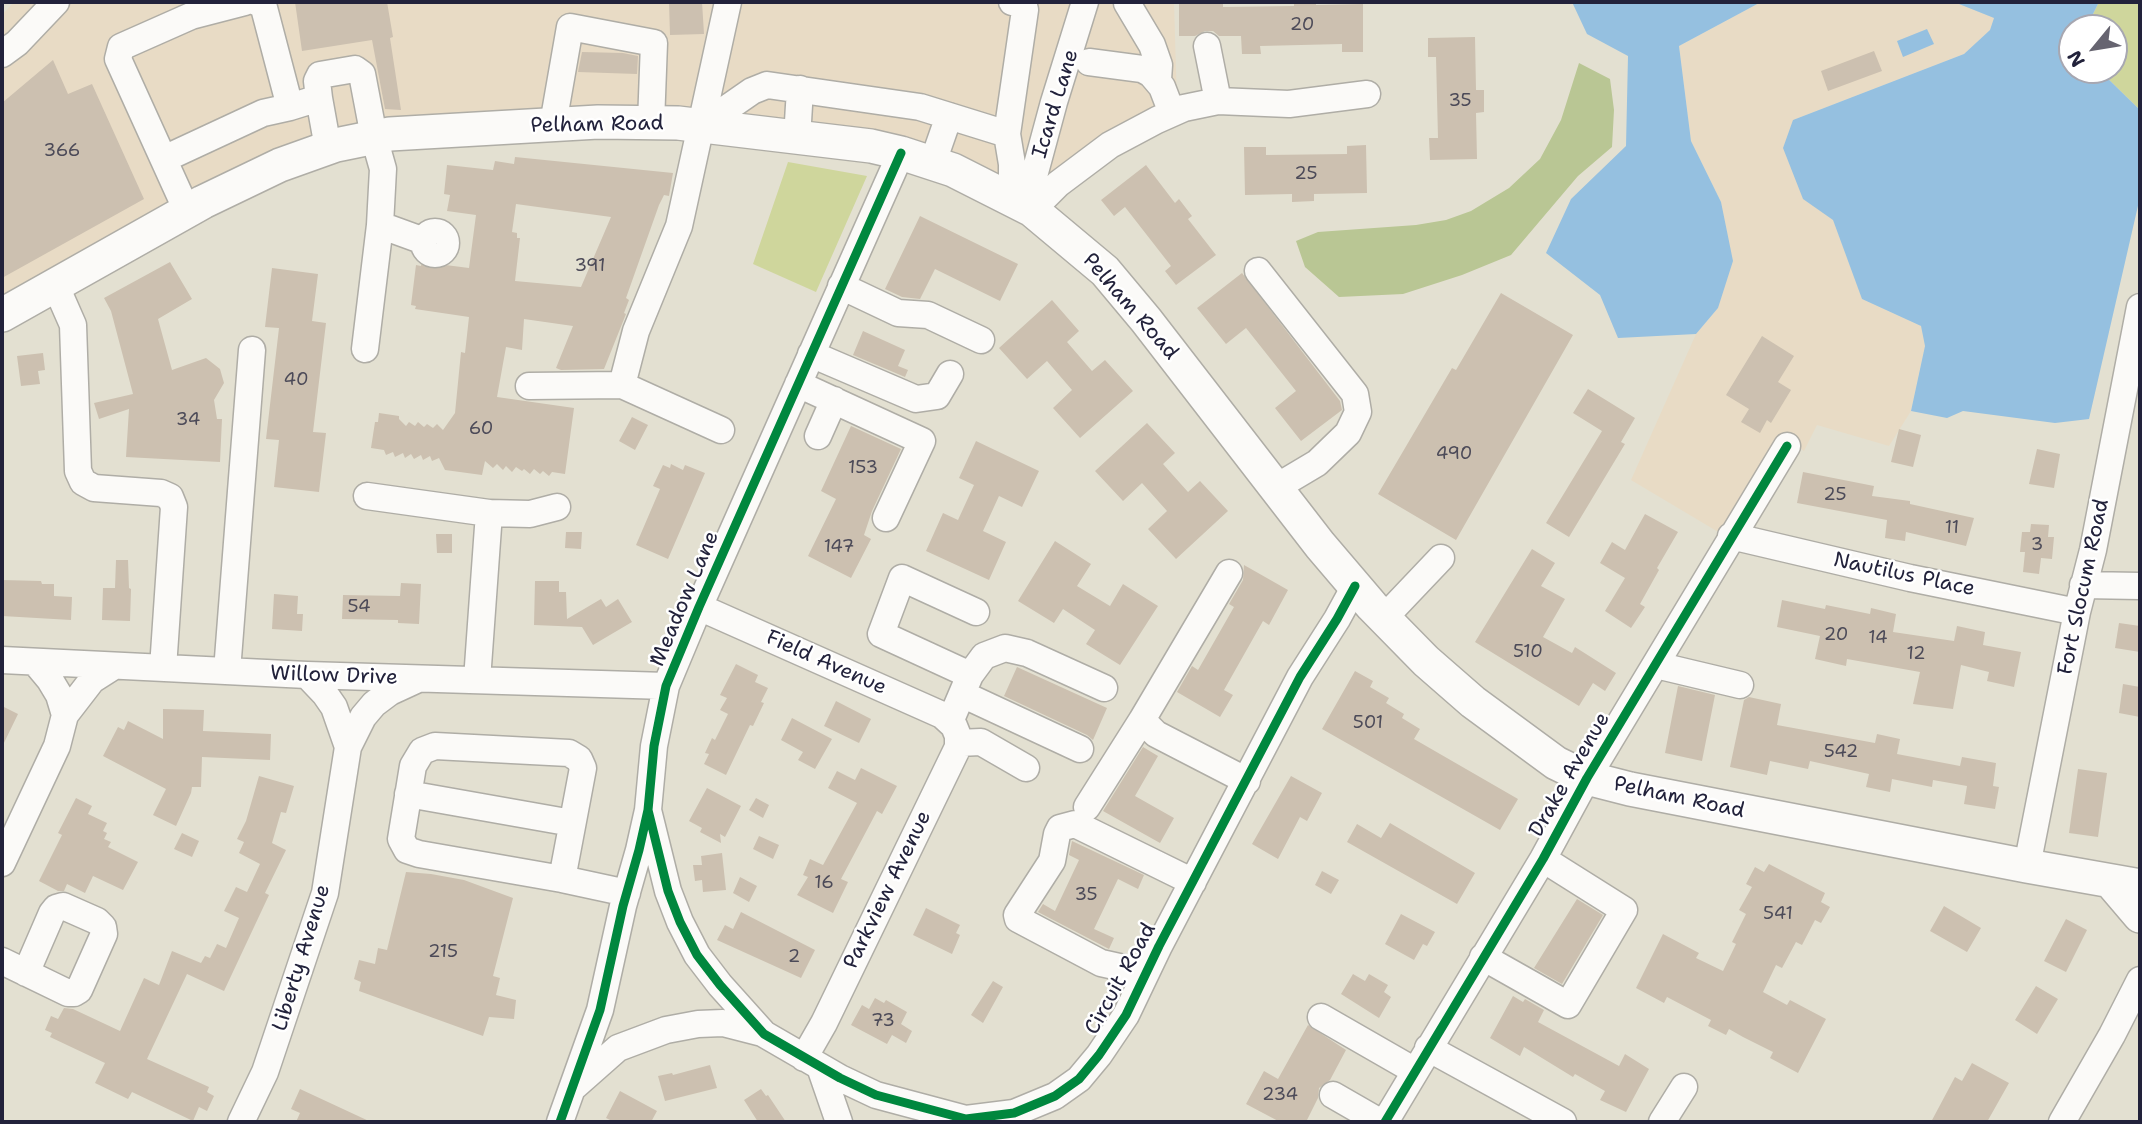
<!DOCTYPE html>
<html>
<head>
<meta charset="utf-8">
<style>
  body { margin:0 }
  #map { position:relative; width:2142px; height:1124px; overflow:hidden; background:#e3e0d1; font-family:"Shantell Sans",sans-serif }
  canvas { display:block }
  .frame { position:absolute; inset:0; border:4px solid #22223b; pointer-events:none }
  .north { position:absolute; left:2058px; top:14px; width:70px; height:70px; box-sizing:border-box; background:#fff; border:2px solid #a7a7b1; border-radius:50%; rotate:240deg; font-size:19px; font-weight:700; line-height:28px; text-align:center; color:#22223b }
  .north::after { content:''; display:block; margin:auto; width:24px; height:32px; background:#666470; clip-path:polygon(50% 0,100% 100%,50% 72%,0 100%) }
</style>
</head>
<body>
<div id="map">
<canvas width="2142" height="1124"></canvas>
<div class="frame"></div>
<div class="north">N</div>
</div>
<script>
const context = document.querySelector('canvas').getContext('2d');
context.lineJoin = 'round';
function fill(path, color) { context.fillStyle = color; context.fill(path, 'evenodd'); }
const shape = rows => new Path2D(rows.map(r => 'M' + r).join(''));
function trace(path, color, width, dash) { context.strokeStyle = color; context.lineWidth = width; context.lineCap = dash ? 'butt' : 'round'; context.setLineDash(dash || []); context.stroke(path); }
function write(font, color, halo, rows, align = 'center') {
  context.font = font + ' "Shantell Sans",sans-serif'; context.lineWidth = 5; context.setLineDash([]); context.textBaseline = 'middle'; context.strokeStyle = halo; context.fillStyle = color; for (const [text, x, y, turn = 0] of rows) {
    context.save(); context.translate(x, y); context.rotate((+turn || 0) * Math.PI / 180); context.textAlign = isNaN(turn) ? turn : align; if (halo) context.strokeText(text, 0, 0); context.fillText(text, 0, 0); context.restore();
  }
}
const built = shape([
  [14,2,1174,2,1177,105,1031,206,960,168,677,119,340,139,2,308,2,15],
  [1761,2,1954,2,1994,18,1990,30,1964,54,1793,120,1803,198,1833,219,1862,299,1921,326,1925,346,1911,411,1889,446,1817,425,1804,451,1784,437,1725,536,1631,480,1696,334,1718,308,1721,202,1691,141,1679,46]
]);
const green = shape([
  [2099,2,2140,2,2140,110,2099,70,2114,70,2114,28,2086,28],
  [788,162,867,176,816,292,753,264]
]);
const forest = shape([
  [1579,63,1610,79,1614,110,1612,147,1578,176,1511,255,1462,275,1403,294,1339,297,1305,267,1296,241,1318,232,1416,225,1446,220,1471,211,1509,188,1540,159,1561,120]
]);
const water = shape([
  [1572,2,1761,2,1679,46,1691,141,1721,202,1733,261,1718,308,1696,334,1618,338,1600,295,1546,253,1571,199,1626,146,1628,56,1587,34],
  [1954,2,2099,2,2086,28,2072,28,2072,70,2099,70,2140,110,2140,197,2089,419,2055,423,1963,411,1947,418,1911,411,1925,346,1921,326,1862,299,1833,220,1803,199,1783,148,1793,120,1964,54,1990,30,1994,18],
  [1927,29,1934,44,1903,57,1897,41]
]);
const building = shape([
  [295,2,387,2,393,37,390,38,401,110,385,109,372,40,302,51],
  [669,2,702,2,704,34,670,35],
  [1179,2,1223,2,1223,7,1294,6,1294,2,1316,2,1316,5,1363,4,1363,52,1342,52,1342,44,1260,46,1261,54,1242,54,1241,36,1219,36,1213,31,1205,31,1195,36,1179,36],
  [1475,37,1476,90,1484,90,1484,112,1476,113,1477,159,1430,160,1429,138,1438,138,1436,57,1428,57,1428,38],
  [1874,51,1882,71,1828,91,1821,71],
  [582,52,623,53,638,56,637,74,578,72],
  [53,60,68,94,92,84,144,199,2,278,2,103],
  [1366,145,1367,193,1314,194,1314,201,1292,202,1292,194,1245,195,1244,147,1266,147,1266,155,1347,154,1347,146],
  [515,157,673,173,669,196,664,195,659,205,626,298,629,300,624,313,626,314,604,369,561,370,556,368,573,326,524,319,522,350,506,347,497,397,574,408,565,474,552,472,549,476,543,471,540,474,534,469,530,474,524,469,522,471,516,467,512,472,506,466,503,470,497,464,493,468,485,461,482,475,445,470,439,458,432,461,430,456,423,460,421,455,414,459,411,454,405,458,403,453,395,457,393,452,386,455,384,450,371,448,375,422,378,422,379,413,399,416,399,419,406,426,409,422,415,426,418,422,424,427,427,424,433,428,437,424,443,430,455,413,461,352,465,353,469,317,415,309,416,306,411,305,416,265,421,266,422,262,469,268,476,215,447,211,450,195,444,194,447,165,493,170,495,161,514,164],
  [516,204,611,217,581,287,515,281,520,238,517,238,517,233,512,232],
  [1146,165,1175,203,1179,199,1192,216,1188,219,1216,255,1176,285,1165,271,1171,266,1125,207,1114,216,1101,200],
  [920,216,1018,264,1000,301,935,269,920,299,902,297,885,289],
  [170,262,192,299,158,319,172,370,206,358,220,369,224,383,214,400,217,419,222,419,220,462,126,457,129,409,99,419,94,403,133,394,111,311,104,298],
  [272,268,318,274,312,321,326,323,313,432,326,433,319,492,274,487,279,440,266,439,279,328,265,327],
  [1242,273,1340,401,1342,410,1301,441,1275,408,1296,391,1246,328,1226,344,1197,308],
  [1501,293,1573,335,1456,540,1378,494,1452,368,1456,370],
  [1052,300,1079,331,1067,342,1092,371,1105,360,1133,391,1080,438,1053,408,1072,390,1047,361,1027,379,999,348],
  [863,331,905,350,898,366,908,370,905,377,853,355],
  [1762,336,1794,356,1778,382,1791,390,1771,423,1767,420,1760,433,1741,422,1749,409,1726,395],
  [43,353,45,370,38,371,40,384,21,386,17,356],
  [1588,389,1635,418,1621,442,1625,444,1569,537,1546,523,1602,431,1573,413],
  [632,417,648,425,635,450,619,441],
  [1147,423,1175,453,1163,464,1188,492,1200,481,1228,511,1176,559,1148,529,1167,511,1142,483,1123,501,1095,471],
  [851,426,901,449,872,511,864,535,871,539,851,578,808,556,836,499,821,491],
  [1899,429,1921,435,1913,467,1891,462],
  [976,441,1039,471,1022,507,999,496,983,531,1006,542,989,580,926,551,943,513,958,520,974,485,959,478],
  [2037,449,2060,454,2054,488,2029,484],
  [671,464,683,470,685,465,705,473,668,559,636,545,660,489,653,486,663,465,670,468],
  [1803,472,1874,486,1872,496,1910,501,1910,504,1974,518,1966,546,1906,532,1905,541,1885,538,1887,520,1797,503],
  [1645,514,1678,532,1657,568,1659,570,1640,604,1645,607,1631,628,1605,611,1625,578,1600,563,1612,542,1625,550],
  [2031,524,2049,525,2048,537,2054,537,2052,559,2041,558,2039,574,2023,572,2025,552,2020,552,2022,532,2030,532],
  [566,532,582,532,581,549,565,548],
  [436,534,452,534,452,553,437,553],
  [1055,541,1091,564,1077,586,1110,606,1123,584,1158,606,1120,665,1086,644,1095,630,1063,609,1054,623,1018,601],
  [1532,549,1555,563,1541,586,1565,599,1543,637,1572,653,1575,647,1616,673,1605,691,1593,683,1579,706,1475,642],
  [116,560,128,560,129,588,131,589,130,621,102,620,103,588,115,588],
  [1244,565,1288,590,1269,625,1263,621,1224,690,1233,695,1220,717,1177,692,1192,666,1198,670,1234,607,1229,604,1243,580],
  [2,580,41,581,42,584,54,584,54,596,72,597,71,620,2,616],
  [535,581,559,581,559,592,566,592,567,619,601,599,606,607,618,599,632,622,593,645,582,627,534,625],
  [401,583,421,584,419,624,398,623,398,620,342,619,343,595,400,596],
  [274,594,298,596,297,614,303,614,302,631,272,629],
  [1782,600,1825,609,1826,605,1870,614,1871,608,1896,614,1893,632,1954,641,1957,626,1985,632,1983,645,2021,652,2014,687,1987,681,1989,672,1961,665,1953,709,1913,704,1920,672,1847,659,1846,666,1815,659,1820,636,1777,627],
  [2119,623,2140,626,2140,652,2115,648],
  [736,664,758,675,755,682,768,688,761,702,764,703,753,726,750,725,726,775,704,764,709,754,705,753,712,738,715,740,728,714,720,710,727,698,720,695],
  [1017,667,1107,708,1093,740,1087,735,1004,696],
  [1355,671,1373,681,1370,687,1389,698,1386,703,1404,714,1402,718,1420,729,1414,739,1518,799,1500,830,1322,729],
  [2123,684,2140,687,2140,717,2119,713],
  [1678,686,1715,695,1702,761,1665,753],
  [1749,697,1781,704,1777,725,1875,743,1877,734,1900,739,1897,754,1960,766,1962,757,1996,763,1993,786,1999,787,1995,809,1964,804,1967,786,1933,780,1932,787,1892,779,1890,792,1866,787,1869,774,1810,761,1808,769,1770,761,1767,775,1730,767,1744,700],
  [836,701,871,719,859,743,824,726],
  [2,706,18,714,2,747],
  [163,709,204,710,203,731,271,734,270,760,202,757,201,787,192,787,191,793,176,826,153,815,166,789,103,756,118,727,124,730,128,721,163,739],
  [792,718,832,739,815,769,798,760,803,752,781,740],
  [1143,747,1158,756,1135,796,1174,818,1160,843,1103,811],
  [861,768,897,786,882,814,877,811,841,879,848,882,833,913,797,895,808,877,803,875,810,859,823,865,857,803,828,788,837,771,855,780],
  [2078,769,2107,773,2098,837,2069,833],
  [259,776,294,786,286,813,281,812,272,843,286,850,265,893,269,895,224,991,187,974,147,1059,209,1087,207,1092,214,1096,207,1111,199,1107,193,1121,132,1092,128,1099,95,1083,105,1063,50,1037,52,1033,45,1030,51,1016,58,1019,64,1008,73,1009,120,1031,144,978,159,985,172,951,201,963,205,956,210,958,217,944,226,948,239,918,224,911,236,887,247,892,260,864,239,853,244,842,237,839,246,821],
  [1291,776,1322,793,1307,821,1300,817,1278,859,1252,844],
  [707,788,741,806,725,837,720,834,721,843,700,832,702,828,689,821],
  [76,798,92,806,88,814,107,823,103,831,107,833,104,839,111,842,108,847,138,862,123,890,93,876,85,893,67,884,64,891,58,891,39,881,62,835,58,833],
  [756,798,769,805,763,818,749,810],
  [1390,823,1475,873,1457,904,1347,842,1357,824,1381,838],
  [182,833,199,841,192,857,174,849],
  [759,836,779,845,773,859,753,849],
  [1072,841,1144,875,1138,889,1118,879,1094,929,1114,938,1109,949,1038,912,1043,904,1055,911,1079,860,1069,855],
  [722,853,726,890,703,892,702,880,695,881,693,865,702,865,701,856],
  [1769,864,1825,893,1821,902,1830,907,1821,923,1815,920,1802,945,1796,942,1782,968,1776,965,1763,992,1787,1005,1790,1000,1826,1019,1798,1073,1770,1058,1773,1052,1743,1037,1729,1029,1726,1035,1708,1026,1711,1020,1667,997,1664,1003,1636,988,1663,934,1699,953,1696,958,1723,971,1736,944,1732,942,1746,914,1739,910,1752,887,1746,884,1755,867,1764,872],
  [1322,871,1339,880,1331,894,1315,885],
  [406,872,431,874,464,880,513,898,493,976,500,978,496,995,516,1000,514,1019,489,1017,483,1036,359,991,361,982,354,979,359,960,375,964,378,948,387,950],
  [740,877,757,886,749,902,733,893],
  [1577,899,1603,915,1562,984,1534,968],
  [1944,906,1981,928,1967,952,1930,931],
  [926,908,960,925,956,933,960,935,952,954,913,935],
  [741,912,815,950,801,978,717,940,725,925,733,929],
  [1401,914,1435,932,1427,946,1423,944,1414,960,1385,944],
  [2066,919,2087,930,2066,972,2044,961],
  [1353,974,1365,981,1369,974,1388,985,1384,992,1391,997,1379,1018,1341,994],
  [993,981,1003,987,983,1023,971,1015],
  [2036,986,2058,999,2037,1034,2015,1020],
  [1513,996,1523,1002,1525,999,1544,1010,1538,1022,1619,1066,1625,1054,1649,1069,1626,1112,1600,1100,1605,1091,1575,1074,1573,1077,1524,1047,1520,1056,1490,1038],
  [875,998,884,1003,886,1000,907,1012,901,1024,912,1031,906,1043,892,1035,887,1044,851,1025,862,1005,869,1009],
  [1308,1025,1346,1050,1330,1080,1319,1088,1318,1098,1306,1122,1280,1122,1246,1104,1264,1071,1278,1079],
  [1972,1063,2009,1083,1987,1122,1931,1122,1955,1077,1962,1081],
  [710,1065,717,1088,665,1101,658,1076,672,1073,673,1075],
  [300,1089,371,1122,296,1122,300,1113,291,1109],
  [761,1089,766,1096,768,1095,786,1122,758,1122,744,1100],
  [620,1091,657,1111,651,1122,614,1122,606,1118]
]);
const minor = shape([
  [1127,3,1152,45,1159,65,1158,80],
  [1207,46,1218,101],
  [2,54,17,43,56,2],
  [1089,62,1142,69,1151,74,1162,87,1172,113],
  [319,98,328,148],
  [290,107,319,98,317,81,320,75,355,69,362,74,374,137,383,169,380,225,365,349],
  [553,124,570,27,654,43,651,123],
  [703,125,752,91,767,85,920,107,1007,134],
  [797,138,800,89],
  [164,159,263,113,290,107,263,4,256,2],
  [933,162,949,116],
  [1012,199,1034,176,1054,102,1085,2],
  [1012,199,1012,164,1007,134,1025,10,1024,6,1021,3,1012,2],
  [1032,210,1058,184,1110,145,1157,120,1184,108,1218,101,1289,104,1367,94],
  [187,211,118,59,121,47,191,16,245,2],
  [380,225,424,241],
  '424 243a11 11 0 1 1 22 0a11 11 0 1 1-22 0Z',
  [1258,271,1355,394,1358,412,1348,433,1317,463,1275,488],
  [55,284,73,325,78,471,83,482,94,488,161,493,170,497,174,507,163,668],
  [841,286,898,313,928,315,981,340],
  [811,354,916,399,937,396,950,374],
  [798,384,922,441,886,518],
  [529,386,622,385],
  [721,430,622,385,636,331,679,226,728,2],
  [818,436,834,400],
  [367,496,489,513,477,680],
  [489,513,530,514,557,507],
  [1731,536,1910,578,2077,612],
  [1229,573,1142,720,1156,734,1247,781],
  [2083,585,2140,586],
  [699,607,942,715,954,726,958,736,958,747,824,1023,804,1058],
  [1384,618,1441,558],
  [2,660,307,675,666,686],
  [35,662,50,680,59,695,65,715],
  [1656,665,1740,685],
  [227,671,252,350],
  [307,675,325,694,334,707,348,747],
  [970,675,984,656,1005,648,1027,653,1104,688],
  [962,694,1080,749],
  [950,722,970,675,881,634,902,578,976,612],
  [958,743,981,742,1026,768],
  [408,794,572,823],
  [1087,807,1142,720],
  [648,810,668,891,680,922,697,955,720,985,764,1034,840,1078,876,1095,966,1119,1014,1113,1055,1096,1079,1079,1099,1055,1126,1015,1159,946,1300,677,1337,619,1355,586],
  [2,863,57,746,65,715,92,680,114,666],
  [2027,866,2077,612,2093,550,2140,307],
  [562,879,583,768,579,759,569,753,435,746,422,751,413,766,401,839,407,850,419,854,562,879,627,893],
  [1483,957,1568,1005,1624,910,1543,859],
  [2,961,68,993,74,993,79,990,104,934,103,927,97,921,63,906,56,908,52,913,26,973],
  [1146,973,1101,963,1018,919,1017,915,1052,861,1057,834,1060,828,1075,824,1193,882],
  [1321,1017,1415,1071],
  [1428,1048,1563,1122],
  [820,1067,839,1122],
  [575,1086,618,1048,666,1030,698,1024,723,1023,762,1033],
  [1333,1095,1380,1122],
  [241,1122,265,1072,325,893,348,747,363,717,374,704,390,692,416,680],
  [560,1122,600,1010,623,906,639,850,648,810,654,746,666,686,699,607,901,153],
  [1385,1122,1543,859,1587,778,1787,446],
  [1662,1122,1684,1087],
  [2062,1122,2112,1035,2140,980]
]);
const major = shape([
  [2,315,203,202,280,165,336,145,390,134,598,122,678,123,871,146,901,153,953,170,1032,210,1105,271,1146,320,1320,545,1372,606,1426,661,1473,702,1556,763,1587,778,1630,789,2027,866,2140,886],
  [2111,882,2140,916]
]);
const cycleway = shape([
  [648,810,668,891,680,922,697,955,720,985,764,1034,840,1078,876,1095,966,1119,1014,1113,1055,1096,1079,1079,1099,1055,1126,1015,1159,946,1300,677,1337,619,1355,586],
  [560,1122,600,1010,623,906,639,850,648,810,654,746,666,686,699,607,901,153],
  [1385,1122,1543,859,1587,778,1787,446]
]);
const numberNames = [
  ["20",1302,25],
  ["35",1460,101],
  ["366",62,151],
  ["25",1306,174],
  ["391",590,266],
  ["40",296,380],
  ["34",188,420],
  ["60",481,429],
  ["490",1454,454],
  ["153",863,468],
  ["25",1835,495],
  ["11",1952,528],
  ["3",2037,545],
  ["147",839,547],
  ["54",359,607],
  ["20",1836,635],
  ["14",1878,638],
  ["510",1528,652],
  ["12",1916,654],
  ["501",1368,723],
  ["542",1841,752],
  ["16",824,883],
  ["35",1086,895],
  ["541",1778,914],
  ["215",443,952],
  ["2",794,957],
  ["73",883,1021],
  ["234",1280,1095]
];
const streetNames = [
  ["Icard Lane",1056,104,-73],
  ["Pelham Road",597,125,-1],
  ["Pelham Road",1130,307,49],
  ["Nautilus Place",1904,575,12],
  ["Fort Slocum Road",2084,587,-78],
  ["Meadow Lane",685,599,-67],
  ["Field Avenue",826,663,24],
  ["Willow Drive",334,676,2],
  ["Drake Avenue",1570,775,-60],
  ["Pelham Road",1679,798,12],
  ["Parkview Avenue",888,890,-64],
  ["Liberty Avenue",302,958,-73],
  ["Circuit Road",1121,979,-61]
];
fill(built, '#e8dbc5');
fill(green, '#cfd69c');
fill(forest, '#b9c694');
fill(water, '#95c0e0');
fill(building, '#ccc0b0');
trace(minor, '#afada6', 29);
trace(major, '#afada6', 36);
trace(minor, '#fbfaf8', 26);
trace(major, '#fbfaf8', 33);
trace(cycleway, '#00873e', 9);
write('18px', '#4c4a58', null, numberNames);
write('21px', '#22223b', '#fff', streetNames);
</script>
</body>
</html>
